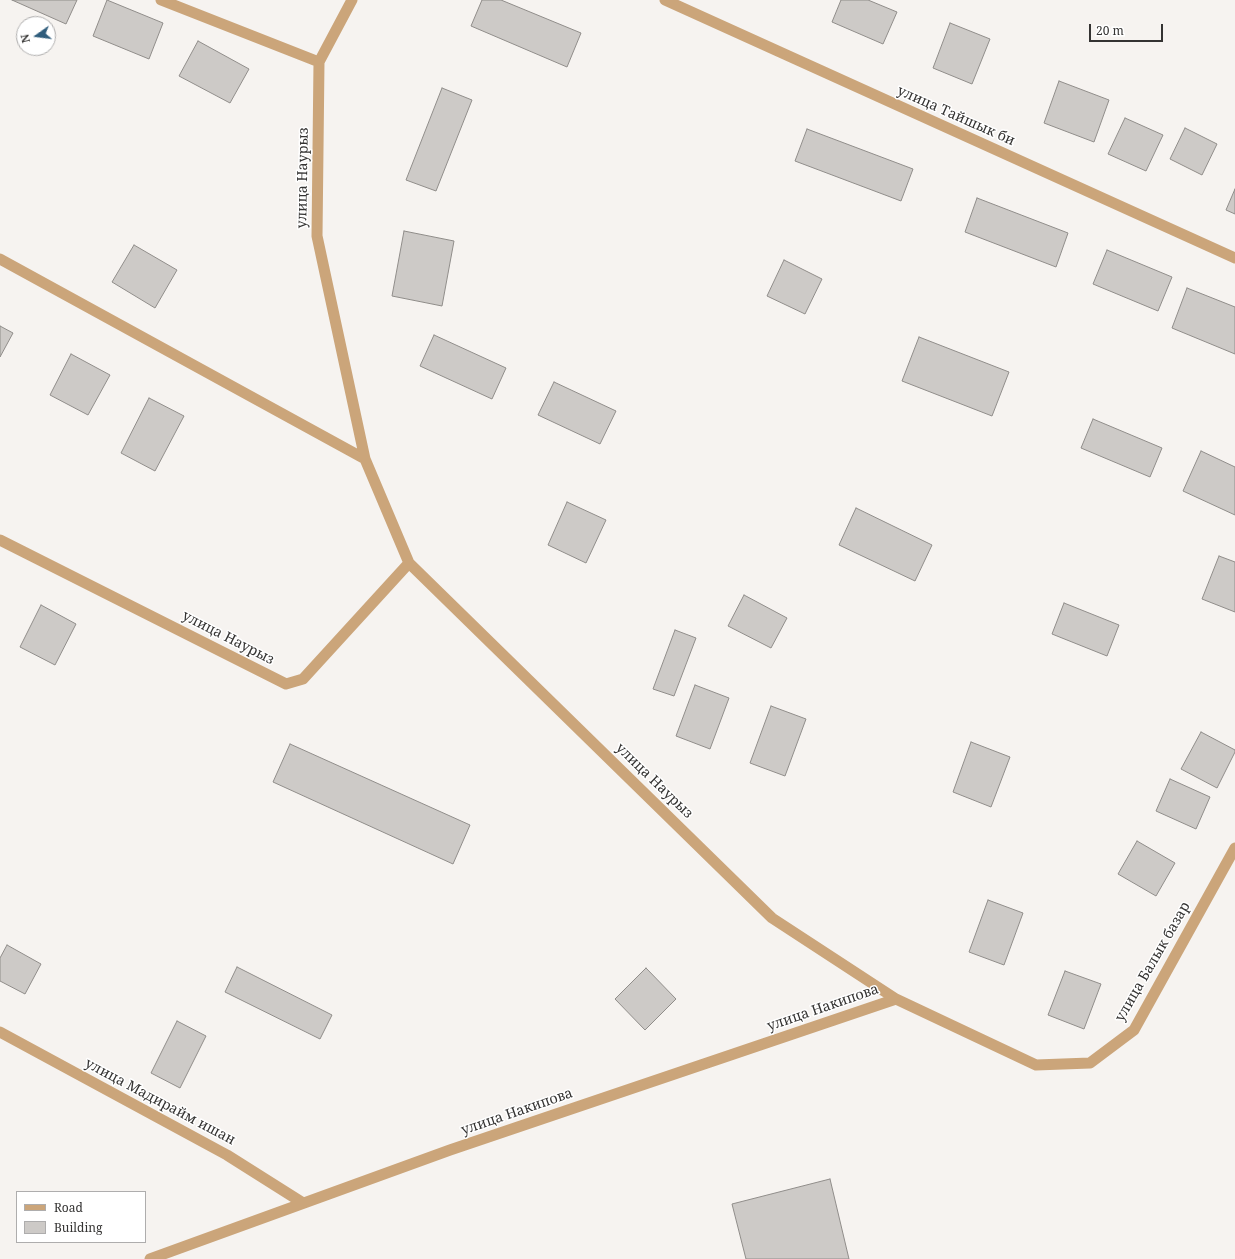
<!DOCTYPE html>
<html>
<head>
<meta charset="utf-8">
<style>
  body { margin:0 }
  #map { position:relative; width:1235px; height:1259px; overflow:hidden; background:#f6f3f0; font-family:"Noto Serif",serif }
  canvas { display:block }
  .legend { position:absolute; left:16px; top:1191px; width:130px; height:52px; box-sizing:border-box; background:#fff; border:1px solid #aeadad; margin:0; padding:5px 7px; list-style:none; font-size:12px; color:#343332 }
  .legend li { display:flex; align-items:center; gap:8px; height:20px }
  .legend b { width:20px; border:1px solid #aeadad }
  .north { position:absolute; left:16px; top:16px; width:40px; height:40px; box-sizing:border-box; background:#fff; border:1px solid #aeadad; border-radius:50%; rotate:256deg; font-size:11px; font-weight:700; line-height:16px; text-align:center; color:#343332 }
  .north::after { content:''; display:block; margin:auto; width:14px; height:18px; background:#2f5d7c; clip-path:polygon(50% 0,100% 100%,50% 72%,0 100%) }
  .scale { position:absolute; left:1089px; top:24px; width:74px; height:18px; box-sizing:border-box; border:2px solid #343332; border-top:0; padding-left:5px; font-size:12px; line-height:14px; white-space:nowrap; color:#343332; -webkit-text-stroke:3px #fff; paint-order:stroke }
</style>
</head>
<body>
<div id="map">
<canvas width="1235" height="1259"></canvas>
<ul class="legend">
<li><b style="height:5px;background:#cba57a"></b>Road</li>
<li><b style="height:11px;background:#cdcac7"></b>Building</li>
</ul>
<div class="north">N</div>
<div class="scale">20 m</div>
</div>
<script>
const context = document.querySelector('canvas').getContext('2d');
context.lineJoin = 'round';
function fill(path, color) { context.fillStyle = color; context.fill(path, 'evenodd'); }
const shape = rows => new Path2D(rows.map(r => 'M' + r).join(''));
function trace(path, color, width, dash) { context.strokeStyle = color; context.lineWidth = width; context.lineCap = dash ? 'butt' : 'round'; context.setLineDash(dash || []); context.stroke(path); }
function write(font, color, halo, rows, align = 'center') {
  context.font = font + ' "Noto Serif",serif'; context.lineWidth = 3; context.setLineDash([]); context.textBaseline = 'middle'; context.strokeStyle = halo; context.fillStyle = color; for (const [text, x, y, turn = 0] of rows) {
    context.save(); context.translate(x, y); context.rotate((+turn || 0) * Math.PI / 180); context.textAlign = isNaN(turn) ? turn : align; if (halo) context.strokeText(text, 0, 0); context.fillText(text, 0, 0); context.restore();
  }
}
const building = shape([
  [12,0,77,0,66,24,12,0],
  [107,0,163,23,149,59,93,36,107,0],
  [482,0,501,0,581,33,567,67,471,26,482,0],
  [841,0,868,0,897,12,883,44,832,22,841,0],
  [950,23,990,39,972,84,933,68,950,23],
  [198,41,249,69,230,103,179,76,198,41],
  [1059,81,1109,100,1094,142,1044,123,1059,81],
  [442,88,472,100,436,191,406,180,442,88],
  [1125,118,1163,135,1146,171,1108,154,1125,118],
  [1185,128,1217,144,1202,175,1170,159,1185,128],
  [807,129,913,169,901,201,795,161,807,129],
  [1235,189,1235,214,1226,210,1235,189],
  [977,198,1068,233,1056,267,965,232,977,198],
  [404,231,454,241,442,306,392,296,404,231],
  [134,245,177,270,155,308,112,282,134,245],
  [1107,250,1172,277,1158,311,1093,284,1107,250],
  [784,260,822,279,805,314,767,296,784,260],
  [1187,288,1235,307,1235,354,1172,328,1187,288],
  [0,326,13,333,0,357,0,326],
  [434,335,506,368,492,399,420,366,434,335],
  [919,337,1009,372,992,416,902,381,919,337],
  [71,354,110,375,88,415,50,395,71,354],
  [554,382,616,411,600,444,538,415,554,382],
  [149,398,184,416,155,471,121,453,149,398],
  [1093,419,1162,448,1150,477,1081,448,1093,419],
  [1201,451,1235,467,1235,515,1183,491,1201,451],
  [567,502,606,520,586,563,548,545,567,502],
  [856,508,932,545,915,581,839,545,856,508],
  [1219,556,1235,562,1235,612,1202,599,1219,556],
  [744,595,787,618,771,648,728,626,744,595],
  [1064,603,1119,625,1107,656,1052,634,1064,603],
  [41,605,76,624,55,665,20,647,41,605],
  [675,630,696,638,674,696,653,689,675,630],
  [695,685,729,698,710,749,676,736,695,685],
  [771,706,806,719,785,776,750,763,771,706],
  [1201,732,1235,750,1235,752,1217,788,1181,769,1201,732],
  [971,742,1010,757,991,807,953,792,971,742],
  [290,744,470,825,453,864,273,782,290,744],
  [1170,779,1210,797,1196,829,1156,811,1170,779],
  [1137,841,1175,863,1156,896,1118,874,1137,841],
  [988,900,1023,913,1004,965,969,952,988,900],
  [7,945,41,964,25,994,0,981,0,958,7,945],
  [237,967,332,1015,320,1039,225,992,237,967],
  [646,968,676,999,645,1030,615,999,646,968],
  [1065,971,1101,984,1084,1029,1048,1015,1065,971],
  [177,1021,206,1036,180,1088,151,1073,177,1021],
  [830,1179,849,1259,746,1259,732,1204,830,1179]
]);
const minor = shape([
  [161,0,319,62,317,236,365,459,409,563,772,918,896,999,1036,1065,1090,1063,1134,1030,1235,848],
  [665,0,1235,258],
  [319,62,352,0],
  [0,259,365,459],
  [0,540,286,684,303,679,409,563],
  [0,1032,227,1155,303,1203],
  [150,1259,450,1150,896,999]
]);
const streetNames = [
  ["улица Тайшык би",956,116,24],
  ["улица Наурыз",303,178,-89],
  ["улица Наурыз",228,638,27],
  ["улица Наурыз",654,781,44],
  ["улица Балык базар",1153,962,-60],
  ["улица Накипова",823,1008,-19],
  ["улица Мадирайм ишан",160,1102,28],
  ["улица Накипова",517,1112,-19]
];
fill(building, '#cdcac7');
trace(building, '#908d8a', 1);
trace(minor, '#cba57a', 11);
write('14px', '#343332', '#fff', streetNames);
</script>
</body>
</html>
